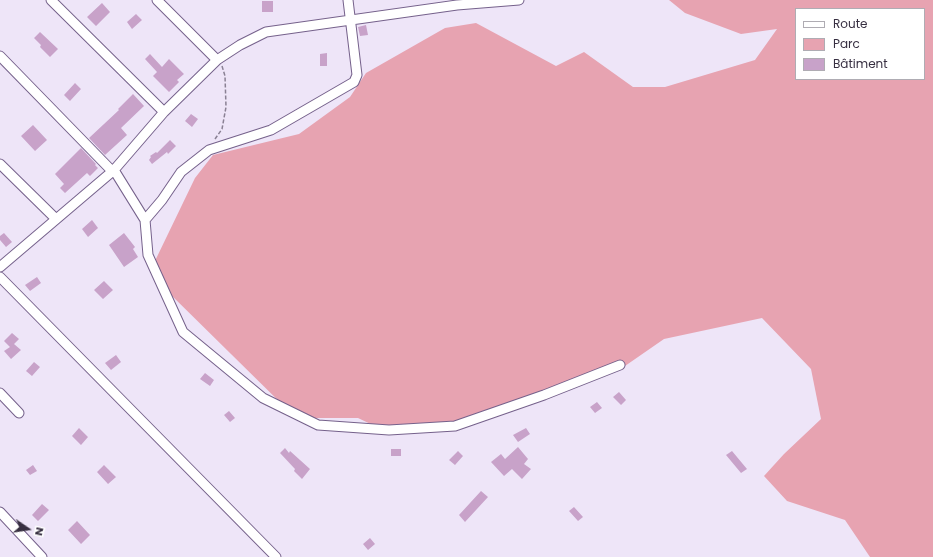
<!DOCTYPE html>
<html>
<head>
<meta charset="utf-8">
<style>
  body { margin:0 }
  #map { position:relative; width:933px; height:557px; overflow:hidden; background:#eee5f8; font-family:Poppins,sans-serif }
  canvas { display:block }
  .legend { position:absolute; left:795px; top:8px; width:130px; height:72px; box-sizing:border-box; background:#fff; border:1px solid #afacb3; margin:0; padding:5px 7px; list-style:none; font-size:12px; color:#372f41 }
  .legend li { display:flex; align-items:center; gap:8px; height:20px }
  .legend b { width:20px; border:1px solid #afacb3 }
  .north { position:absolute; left:8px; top:509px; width:40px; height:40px; -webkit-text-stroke:3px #fff; paint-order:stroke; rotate:103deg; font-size:11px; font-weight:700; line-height:16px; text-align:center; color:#372f41 }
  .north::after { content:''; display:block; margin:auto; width:14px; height:18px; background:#372f41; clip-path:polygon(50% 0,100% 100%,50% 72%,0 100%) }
</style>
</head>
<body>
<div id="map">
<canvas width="933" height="557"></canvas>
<ul class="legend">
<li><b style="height:5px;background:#fff"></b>Route</li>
<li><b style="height:11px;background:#e7a3b1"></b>Parc</li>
<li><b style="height:11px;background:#c8a2c9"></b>Bâtiment</li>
</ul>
<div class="north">N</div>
</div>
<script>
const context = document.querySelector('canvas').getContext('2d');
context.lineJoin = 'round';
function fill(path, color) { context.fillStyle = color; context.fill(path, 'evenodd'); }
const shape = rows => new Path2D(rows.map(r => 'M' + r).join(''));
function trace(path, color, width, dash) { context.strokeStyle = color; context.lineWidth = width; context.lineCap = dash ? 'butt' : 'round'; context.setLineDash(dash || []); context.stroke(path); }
const green = shape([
  [669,0,933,0,933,557,870,557,845,520,787,501,764,476,784,454,821,419,811,369,762,318,664,339,625,366,473,424,379,428,358,418,296,418,167,291,154,263,195,178,213,155,299,134,350,97,366,73,445,28,476,23,556,66,584,52,633,87,665,87,755,60,777,29,741,34,685,13],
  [796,9,924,9,924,79,796,79]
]);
const building = shape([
  [262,1,273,1,273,12,262,12],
  [102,3,110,12,96,26,87,17],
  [136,14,142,20,132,29,127,22],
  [366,25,368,35,360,36,358,27],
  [40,32,58,49,50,57,40,47,41,45,34,38],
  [327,53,327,66,320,66,320,54],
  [150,54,162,67,169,59,184,74,177,80,179,82,169,92,153,76,157,72,145,59],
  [75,83,81,89,70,101,64,95],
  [133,94,144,106,121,128,127,135,105,155,89,138,119,110,118,109],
  [191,114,198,119,192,127,185,121],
  [33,125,47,140,35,151,21,136],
  [170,140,176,146,168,154,167,152,152,164,149,160,151,157,150,156,156,152,157,153],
  [81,148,96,164,95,165,98,168,90,176,87,173,65,193,60,188,64,184,55,174],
  [92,220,98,228,88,237,82,229],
  [4,233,12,242,6,247,0,240,0,236],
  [124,233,135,247,133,249,138,257,124,267,109,245],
  [37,277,41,283,30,291,25,285],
  [104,281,113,290,103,299,94,290],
  [12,333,19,339,14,344,21,350,11,359,4,351,10,347,4,341],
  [116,355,121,362,111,370,105,363],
  [34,362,40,367,32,376,26,371],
  [205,373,214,380,210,386,200,379],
  [619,392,626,400,621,405,613,397],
  [597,402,602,408,595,413,590,407],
  [229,411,235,418,230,422,224,415],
  [79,428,88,437,81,445,72,436],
  [526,428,530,434,518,442,513,435],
  [518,447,528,459,524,464,531,469,522,479,512,469,504,476,491,462,501,454,505,459],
  [285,448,289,453,290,451,310,469,302,479,294,471,295,469,280,453],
  [391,449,401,449,401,456,391,456],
  [458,451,463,456,455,465,449,460],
  [732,451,747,469,741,473,726,455],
  [33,465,37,471,30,475,26,470],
  [104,465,116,477,108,484,97,472],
  [481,491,488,497,465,522,459,515],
  [42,504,49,510,38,521,32,515],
  [574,507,583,517,578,521,569,511],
  [77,521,90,535,81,544,68,530],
  [370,538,375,544,368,550,363,544]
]);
const path = shape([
  [215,139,222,129,226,107,225,76,222,66]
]);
const minor = shape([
  [51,0,164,112],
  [157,0,217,60],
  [519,0,457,5,266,32,240,45,217,60,164,112,114,170,145,220,148,255,183,332,263,398,318,425,389,430,455,426,544,395,620,365],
  [0,56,113,172],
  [0,164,56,219],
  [145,220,162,200,181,172,209,150,271,130,354,82,357,75,348,0],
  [0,267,114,170],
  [0,277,276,557],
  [0,393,19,413],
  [0,512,42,557]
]);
fill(green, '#e7a3b1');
fill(building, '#c8a2c9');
trace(minor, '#75618b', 11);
trace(path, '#8a8194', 1.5, [4, 2]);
trace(minor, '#fff', 9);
</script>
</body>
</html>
